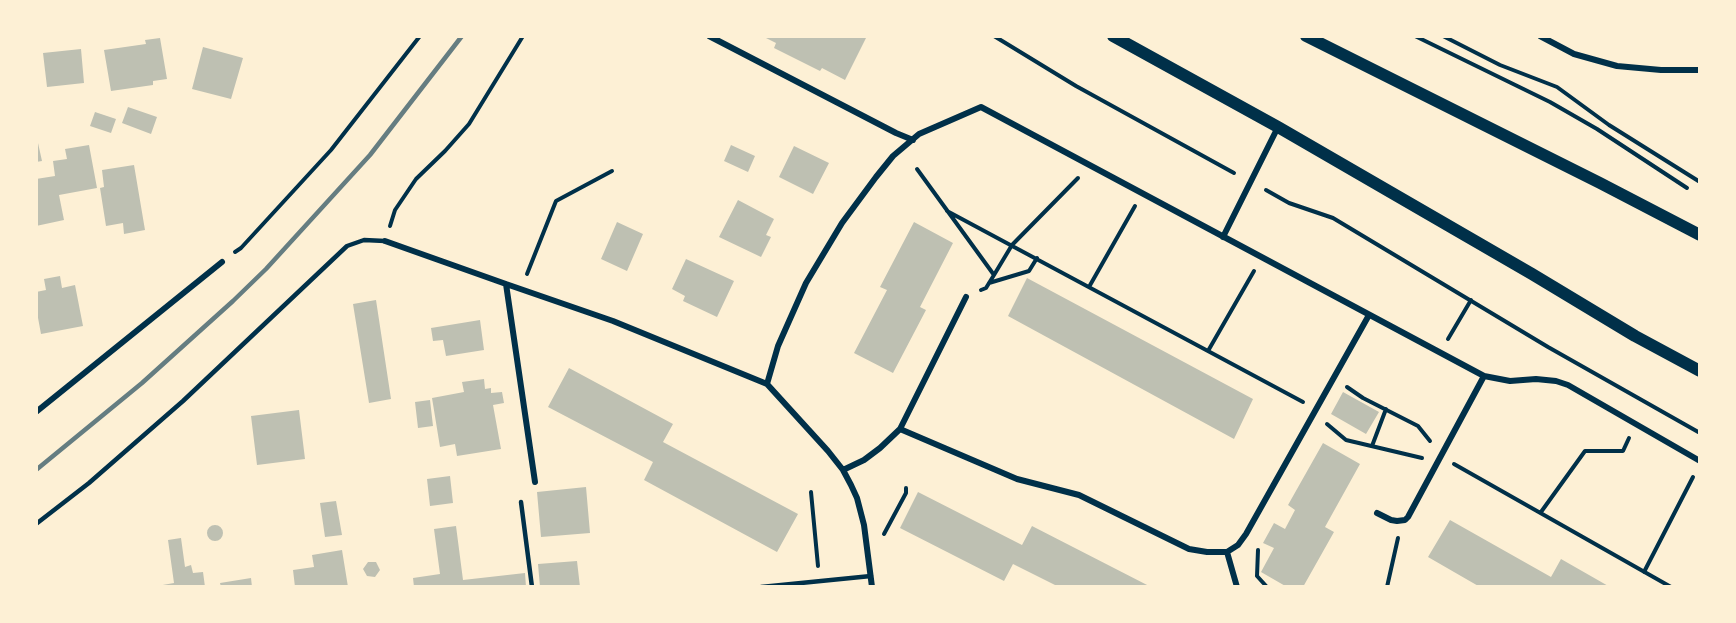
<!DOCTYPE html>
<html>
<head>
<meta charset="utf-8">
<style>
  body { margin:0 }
  #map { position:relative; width:1736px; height:623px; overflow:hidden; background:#fdf0d5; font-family:"PT Sans",sans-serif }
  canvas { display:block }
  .frame { position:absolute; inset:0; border:38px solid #fdf0d5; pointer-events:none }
</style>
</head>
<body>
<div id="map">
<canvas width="1736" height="623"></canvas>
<div class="frame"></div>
</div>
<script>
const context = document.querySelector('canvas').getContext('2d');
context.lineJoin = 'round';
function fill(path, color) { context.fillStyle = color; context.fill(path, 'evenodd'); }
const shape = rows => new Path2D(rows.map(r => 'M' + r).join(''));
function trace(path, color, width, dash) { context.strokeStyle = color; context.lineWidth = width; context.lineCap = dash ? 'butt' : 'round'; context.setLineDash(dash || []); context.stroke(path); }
const building = shape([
  [762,36,867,36,845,80,822,68,820,71,774,48,776,43],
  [160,38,167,79,153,81,153,85,111,91,104,50,146,44,145,40],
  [203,47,243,58,231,99,192,89],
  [81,49,84,83,47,87,43,53],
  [128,107,157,117,151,134,122,123],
  [95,112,116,119,111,133,90,126],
  [36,134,42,161,36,162],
  [89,145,97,188,59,195,64,220,36,226,36,179,55,176,53,161,67,159,65,149],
  [731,145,755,156,748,172,724,161],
  [794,146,829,163,813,194,779,177],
  [134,165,145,230,124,234,123,223,106,226,100,188,104,187,102,170],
  [738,200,774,219,766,235,771,237,761,257,719,237],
  [617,222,643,234,627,271,601,259],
  [914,222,953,243,920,307,926,310,893,373,854,353,887,290,880,287],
  [686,259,734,281,717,317,683,301,685,296,672,289],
  [60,276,62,288,75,285,83,326,41,334,36,307,36,292,46,290,44,279],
  [1027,278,1253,399,1234,439,1008,316],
  [376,300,391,399,369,403,353,304],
  [480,320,484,350,446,356,443,340,433,341,431,328],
  [569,368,673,424,663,442,798,514,777,552,644,480,653,462,548,407],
  [484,379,485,389,491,388,491,393,502,392,504,403,493,405,501,449,457,456,455,444,440,447,432,398,464,392,462,382],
  [1343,392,1379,412,1366,434,1331,414],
  [430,400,433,426,418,428,415,402],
  [299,410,305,459,257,465,251,416],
  [1323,443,1360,464,1325,527,1334,532,1303,587,1287,587,1261,572,1274,548,1263,543,1274,523,1285,529,1295,510,1288,505],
  [450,476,453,503,430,506,427,479],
  [586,487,590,533,541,537,537,492],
  [918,492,1022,545,1032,526,1151,587,1059,587,1013,564,1004,581,900,528],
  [336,501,342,535,325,537,320,503],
  [1450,520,1551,577,1561,559,1610,587,1480,587,1428,557],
  '207 533a8 8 0 1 1 16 0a8 8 0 1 1-16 0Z',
  [456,526,463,580,525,573,526,587,414,587,413,578,440,574,434,529],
  [181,538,185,567,191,565,193,573,203,572,205,587,157,587,157,586,174,583,168,540],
  [342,550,348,587,295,587,293,570,314,567,312,555],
  [577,561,580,587,540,587,538,564],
  [368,562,376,562,380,570,375,577,367,576,363,569],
  [251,578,252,587,221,587,220,583]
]);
const path = shape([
  [994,36,1076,86,1234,173],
  [1415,36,1550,102,1597,129,1687,188],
  [1443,36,1500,65,1557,87,1609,125,1700,182],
  [917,169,994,275,1012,245,1078,178],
  [1266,190,1289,203,1333,218,1548,347,1700,433],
  [947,211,1303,402],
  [390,226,395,210,416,179,445,151,469,124,523,36],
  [235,252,241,248,331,150,420,36],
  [527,274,556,201,612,171],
  [989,283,1029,271,1037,258],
  [1089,287,1135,206],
  [981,290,986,288,994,275],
  [1448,339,1471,300],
  [1208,351,1254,271],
  [1347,387,1363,398,1418,426,1430,441],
  [1327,424,1346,440,1422,458],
  [1372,446,1386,409],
  [1454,464,1671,587],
  [811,492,818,566],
  [1541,512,1585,451,1623,451,1629,438],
  [884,534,906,493,906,488],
  [1258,550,1257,576,1267,587],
  [1644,572,1693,477],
  [1387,587,1398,538]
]);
const service = shape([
  [521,502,532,587],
  [36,524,89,483,183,401,347,246,364,240,385,241],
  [761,587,871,576]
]);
const minor = shape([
  [709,36,896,133,913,140],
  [1540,36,1574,54,1617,66,1661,70,1700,70],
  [1223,237,1278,127],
  [385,241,506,284,535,482],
  [506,284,613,321,767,384],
  [36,412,222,262],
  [900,429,966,297],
  [843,470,864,460,880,448,900,429,1017,479,1079,495,1189,549,1207,552,1227,552,1238,545,1246,534,1369,315],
  [1377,513,1391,520,1397,521,1405,520,1408,517,1484,376],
  [1227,552,1237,587],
  [872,587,864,525,857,498,851,485,843,470,828,451,767,384,778,346,806,283,842,223,876,177,893,156,919,134,981,107,1484,376,1510,381,1536,379,1556,381,1568,385,1700,461]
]);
const secondary = shape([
  [1113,36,1278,127,1532,274,1635,336,1700,371],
  [1306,36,1600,183,1700,235]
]);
const rail = shape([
  [36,470,142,383,233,301,266,269,370,155,462,36]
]);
fill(building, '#bec0b2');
trace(path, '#003049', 4);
trace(service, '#003049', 4.5);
trace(minor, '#003049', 6);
trace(secondary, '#003049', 12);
trace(rail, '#657d81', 4.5);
</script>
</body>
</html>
